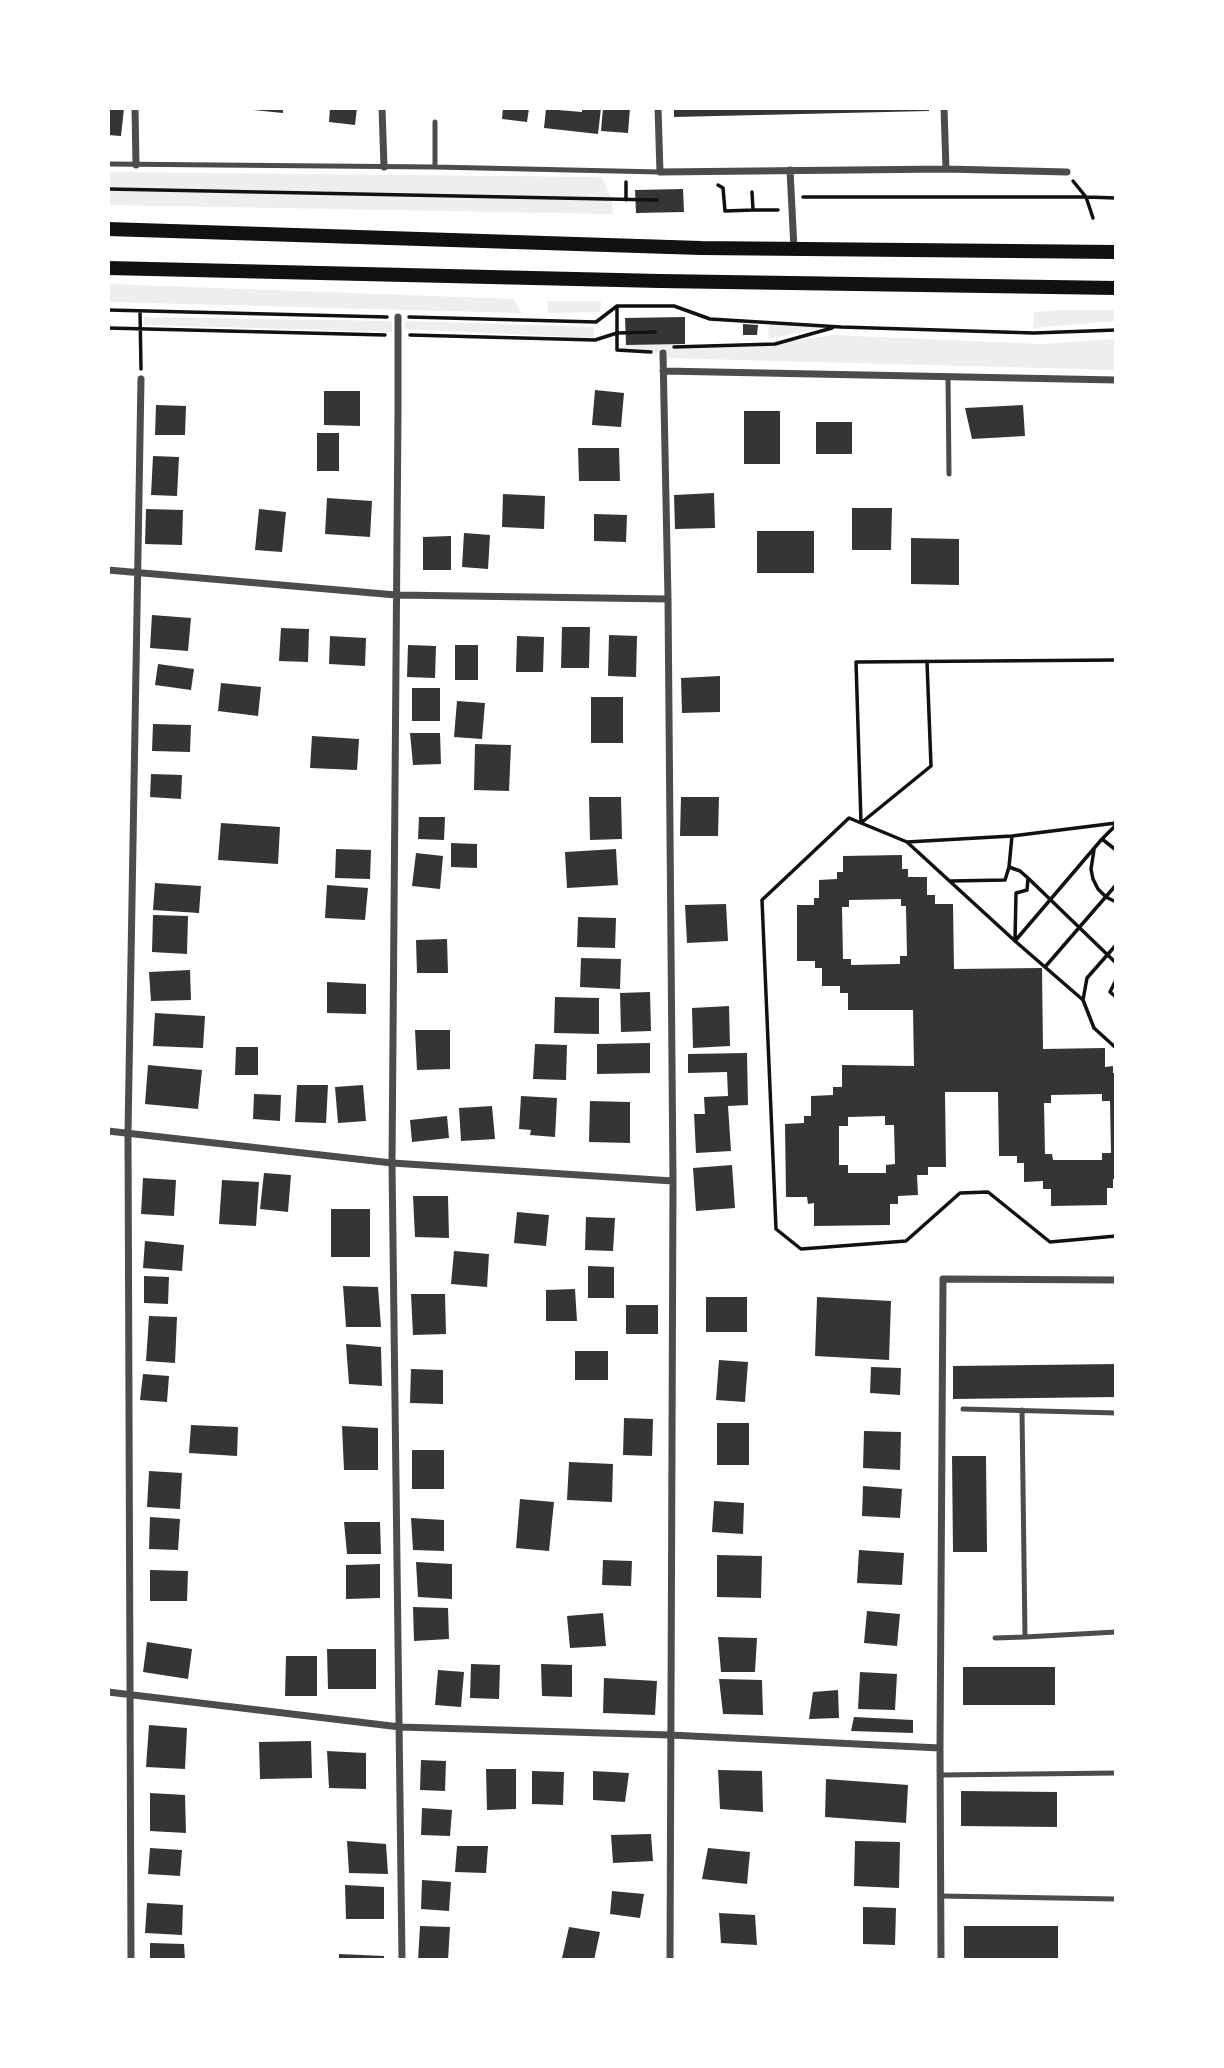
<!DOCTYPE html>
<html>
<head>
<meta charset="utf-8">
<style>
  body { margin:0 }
  #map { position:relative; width:1224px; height:2068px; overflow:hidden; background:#fff; font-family:Helvetica,sans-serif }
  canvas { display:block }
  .frame { position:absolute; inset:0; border:110px solid #fff; pointer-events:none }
</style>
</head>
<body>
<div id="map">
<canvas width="1224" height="2068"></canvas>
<div class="frame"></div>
</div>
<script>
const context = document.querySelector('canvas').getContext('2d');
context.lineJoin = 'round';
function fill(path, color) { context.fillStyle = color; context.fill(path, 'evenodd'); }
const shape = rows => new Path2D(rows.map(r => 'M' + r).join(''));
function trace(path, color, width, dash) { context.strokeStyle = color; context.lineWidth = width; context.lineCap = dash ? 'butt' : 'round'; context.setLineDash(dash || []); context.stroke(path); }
const green = shape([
  [109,172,602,177,612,200,613,214,109,205],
  [109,284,514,299,521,313,109,302],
  [547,301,601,301,600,312,548,313],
  [1067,310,1115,310,1115,321,1033,328,1034,312],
  [144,317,392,321,392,332,144,325],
  [405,321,594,327,594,338,405,329],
  [769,322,831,326,768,339],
  [832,335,1041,344,1115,339,1116,370,663,358,663,353,617,350,626,345,775,344]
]);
const building = shape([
  [108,108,124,108,121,136,108,135],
  [253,108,283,108,283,113,253,110],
  [330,108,357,108,355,125,329,122],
  [503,108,529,108,527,122,502,119],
  [582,108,601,108,598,134,544,128,546,109,582,112],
  [603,108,630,108,628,133,601,131],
  [674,108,929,108,929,111,674,117],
  [683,189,684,212,636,213,635,190],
  [685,317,685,344,626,345,625,318],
  [743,324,758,325,757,335,743,335],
  [595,390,624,393,621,427,592,425],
  [324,391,360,391,360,426,324,425],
  [156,405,186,406,185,435,155,435],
  [1023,405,1025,436,972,439,965,408],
  [744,411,780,411,780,464,744,464],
  [816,422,852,422,852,454,816,454],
  [317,433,339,433,339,471,317,471],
  [578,448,619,448,620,481,579,481],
  [153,456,179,457,177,496,151,495],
  [714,493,715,528,675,529,674,495],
  [503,494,545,496,544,529,502,527],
  [327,498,372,501,370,537,325,534],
  [852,508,892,508,891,550,852,550],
  [146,509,183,510,182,545,145,544],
  [259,509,286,512,282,552,255,550],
  [594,514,627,515,626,542,594,541],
  [757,531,814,531,814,573,757,573],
  [464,533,490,535,488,569,462,567],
  [451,536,451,570,423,570,423,537],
  [911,538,959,539,959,585,911,584],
  [152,615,191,618,188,651,150,648],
  [562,627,590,627,589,668,561,668],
  [281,628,309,629,308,662,279,661],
  [609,635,637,636,636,677,608,676],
  [330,636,366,638,365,666,329,664],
  [517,636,544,637,543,672,516,672],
  [408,645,436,646,435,678,407,677],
  [455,645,478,645,478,680,455,680],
  [158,664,194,669,191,690,155,685],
  [720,676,720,712,682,713,681,678],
  [221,683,261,687,258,716,218,711],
  [412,688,440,688,440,721,412,721],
  [591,697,623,697,623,743,591,743],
  [457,701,485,703,482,739,454,737],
  [153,724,191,725,190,752,152,751],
  [410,733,440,733,441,764,413,765],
  [312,736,359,739,357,770,310,768],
  [475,744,511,745,509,791,474,790],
  [151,774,182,775,181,799,150,797],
  [589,797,621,797,622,839,590,840],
  [681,797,719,797,718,836,680,836],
  [419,817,445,817,444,840,418,839],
  [221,823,280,827,278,864,218,860],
  [451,843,477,844,477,868,451,867],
  [336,849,371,850,370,879,335,878],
  [616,849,618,885,567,888,565,852],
  [416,853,443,856,440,889,412,886],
  [902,855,902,869,908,869,908,877,927,877,927,895,935,895,935,904,953,904,954,969,1042,968,1043,1049,1105,1048,1105,1067,1113,1066,1113,1073,1116,1073,1116,1179,1113,1179,1113,1188,1107,1188,1107,1205,1051,1206,1051,1189,1043,1189,1043,1181,1024,1182,1024,1163,1017,1163,1017,1156,999,1156,998,1092,945,1092,946,1167,928,1167,928,1175,917,1175,918,1195,898,1196,898,1204,890,1204,890,1225,814,1226,814,1203,808,1204,807,1197,786,1197,785,1124,804,1123,804,1116,811,1116,811,1096,833,1095,833,1087,842,1087,842,1065,914,1066,913,1010,848,1010,848,993,840,993,840,986,822,986,822,968,815,968,815,961,797,961,797,905,814,905,814,898,819,898,819,880,837,879,837,872,843,872,843,856],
  [901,899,901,906,906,906,907,956,900,956,900,964,851,965,851,959,843,959,842,907,849,907,849,900],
  [1102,1094,1102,1101,1110,1101,1111,1153,1102,1153,1102,1160,1053,1160,1052,1154,1045,1154,1044,1103,1051,1103,1051,1095],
  [885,1116,885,1125,894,1125,895,1164,886,1165,886,1173,848,1173,848,1165,839,1165,839,1126,848,1126,848,1117],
  [155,883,201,886,199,913,153,910],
  [327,885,368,888,365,920,325,918],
  [726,904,728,941,687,943,685,905],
  [153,915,188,916,187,954,152,952],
  [578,917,616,918,615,948,577,947],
  [447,939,448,973,417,973,416,940],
  [581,958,621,959,620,989,580,987],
  [190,970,191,1000,151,1001,149,972],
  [327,982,366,984,366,1014,327,1013],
  [650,992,651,1031,621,1032,620,993],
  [555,997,599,998,599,1034,554,1033],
  [729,1006,730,1046,693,1048,692,1008],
  [155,1013,205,1016,203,1048,153,1046],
  [415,1030,450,1030,450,1069,417,1070],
  [650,1043,650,1073,597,1074,597,1044],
  [535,1044,567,1045,566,1080,533,1079],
  [236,1047,258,1047,258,1075,235,1075],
  [747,1053,748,1105,728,1106,731,1151,696,1153,694,1114,705,1114,704,1097,728,1096,727,1072,688,1073,688,1054],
  [148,1065,202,1070,198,1109,145,1104],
  [297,1085,328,1085,326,1123,295,1122],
  [363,1085,366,1121,338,1123,335,1087],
  [254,1094,281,1095,280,1121,253,1119],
  [521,1096,557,1098,555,1137,530,1135,531,1130,519,1129],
  [590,1101,630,1102,630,1143,589,1142],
  [492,1106,495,1139,461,1141,459,1108],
  [447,1116,449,1138,412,1142,410,1120],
  [732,1165,735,1208,696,1211,693,1168],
  [264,1173,291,1175,288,1212,260,1209],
  [143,1178,176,1180,174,1216,141,1214],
  [222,1180,259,1182,256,1226,219,1224],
  [413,1196,448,1196,449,1238,415,1237],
  [331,1209,370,1209,370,1257,331,1257],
  [517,1212,549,1215,546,1246,514,1243],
  [586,1217,615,1218,613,1251,585,1250],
  [145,1241,184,1245,182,1271,143,1268],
  [454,1251,489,1254,487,1287,451,1284],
  [588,1266,614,1267,614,1298,588,1298],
  [144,1276,169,1277,168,1304,144,1303],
  [343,1286,378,1287,381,1327,346,1327],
  [575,1289,577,1321,546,1321,546,1290],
  [411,1294,445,1294,446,1334,413,1335],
  [706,1297,747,1297,747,1332,706,1332],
  [817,1297,891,1301,889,1360,815,1356],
  [626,1305,658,1305,658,1334,626,1334],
  [149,1316,177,1317,175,1363,146,1361],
  [346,1344,381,1347,382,1386,349,1384],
  [575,1351,608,1351,608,1380,575,1380],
  [719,1360,748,1362,745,1402,716,1400],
  [1116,1364,1116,1397,953,1399,953,1366],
  [871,1367,901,1368,900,1395,870,1393],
  [411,1369,443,1370,443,1404,410,1403],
  [143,1374,169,1376,167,1402,140,1400],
  [624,1418,653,1419,652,1456,623,1455],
  [717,1423,749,1423,749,1465,717,1465],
  [191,1425,238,1427,237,1456,189,1453],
  [342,1426,378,1428,378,1470,344,1470],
  [864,1431,901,1432,900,1470,863,1468],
  [412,1450,444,1450,444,1489,412,1489],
  [952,1456,986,1456,987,1552,953,1552],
  [569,1462,613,1464,612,1502,567,1500],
  [149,1471,182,1473,180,1509,147,1507],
  [863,1486,902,1489,900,1518,862,1516],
  [520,1499,554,1502,549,1551,516,1548],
  [714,1501,744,1503,743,1534,712,1532],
  [150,1517,180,1519,178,1550,149,1549],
  [411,1518,444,1520,444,1551,413,1550],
  [344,1522,380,1522,381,1554,347,1554],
  [859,1550,904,1553,902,1585,857,1583],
  [717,1555,762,1556,761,1598,717,1597],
  [603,1560,632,1561,631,1586,602,1585],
  [416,1562,452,1564,452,1599,418,1597],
  [380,1564,380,1598,346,1599,346,1565],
  [150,1570,188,1571,187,1601,150,1601],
  [413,1607,448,1608,449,1639,414,1641],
  [867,1611,900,1614,897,1646,864,1643],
  [603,1613,606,1646,570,1648,567,1616],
  [718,1637,757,1638,755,1672,721,1672],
  [147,1642,192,1649,188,1679,143,1672],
  [327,1649,376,1649,376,1689,328,1689],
  [286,1656,317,1656,317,1696,285,1696],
  [471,1664,500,1665,499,1699,470,1698],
  [541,1664,572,1665,572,1697,542,1696],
  [963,1667,1055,1667,1055,1705,963,1705],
  [438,1670,464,1672,461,1707,435,1705],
  [860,1672,897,1674,895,1710,858,1709],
  [604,1678,657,1681,655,1715,603,1713],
  [719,1679,762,1680,763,1715,723,1714],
  [838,1690,839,1718,809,1719,813,1692],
  [854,1717,913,1720,913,1733,851,1731],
  [149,1725,187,1728,185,1769,146,1767],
  [311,1741,312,1778,260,1779,259,1742],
  [327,1751,366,1753,366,1789,329,1788],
  [421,1760,446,1761,445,1791,420,1790],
  [486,1769,516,1769,516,1809,487,1810],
  [718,1770,762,1771,763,1812,720,1809],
  [532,1771,564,1772,563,1805,532,1804],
  [593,1771,629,1773,625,1802,593,1800],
  [826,1779,908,1785,906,1823,825,1817],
  [961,1791,1057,1792,1057,1827,961,1826],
  [150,1793,185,1795,186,1833,150,1831],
  [422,1808,452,1810,450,1836,421,1835],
  [651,1834,653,1861,613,1863,611,1835],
  [347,1841,386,1844,388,1874,349,1873],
  [855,1841,900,1842,899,1888,854,1886],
  [457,1846,488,1846,486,1873,455,1872],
  [150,1848,182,1850,180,1876,148,1874],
  [708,1848,750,1852,747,1884,702,1879],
  [422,1880,451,1882,449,1911,421,1909],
  [345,1885,384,1887,384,1919,346,1919],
  [612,1891,644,1894,640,1918,610,1914],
  [147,1903,183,1905,182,1935,145,1933],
  [863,1907,896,1908,895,1945,863,1944],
  [719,1913,755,1915,757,1945,721,1943],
  [420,1926,450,1927,448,1960,418,1960],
  [964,1926,1058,1926,1058,1960,964,1960],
  [569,1927,600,1932,594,1960,562,1958],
  [150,1943,184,1944,185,1960,150,1960],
  [339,1954,384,1956,384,1960,339,1960]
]);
const path = shape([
  [1073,181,1086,197,1116,198],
  [718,185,723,188,725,211,753,210],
  [108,189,657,200],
  [752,192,753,210,778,210],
  [803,197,1086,197,1093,218],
  [626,200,626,182],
  [617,306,617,350,651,352],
  [108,310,387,317],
  [140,311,141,369],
  [409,317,596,322,617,306,674,306,710,319,841,327,1034,333,1116,330],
  [108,328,385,335],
  [410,335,595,340,617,333,655,332],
  [674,347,775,344,832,328],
  [861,823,856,662,1116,660],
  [861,823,931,766,927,662],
  [1116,823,1012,836,907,842,1015,941,1102,839,1116,825],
  [1102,839,1116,850],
  [907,842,849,818,762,900,776,1229,801,1249,906,1241,960,1193,988,1192,1050,1242,1116,1236],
  [1094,850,1091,869,1093,879,1098,889,1106,897,1116,902],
  [1009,867,1012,836],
  [1028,878,1116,963],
  [951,881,1005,880,1009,867,1020,871,1028,878,1027,890,1016,893,1015,941,1083,1000],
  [1116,945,1087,978,1083,1000,1094,1028,1116,1048],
  [1045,967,1116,885],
  [1116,980,1110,992,1116,997]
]);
const service = shape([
  [435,122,435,167],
  [108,164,435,167,660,172],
  [948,376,949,474],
  [963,1409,1116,1413],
  [1022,1410,1025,1637,1116,1632],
  [995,1638,1025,1637],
  [940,1775,1116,1773],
  [941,1896,1116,1899]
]);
const minor = shape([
  [135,108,136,165],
  [382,108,384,167],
  [658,108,660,172,946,169,944,108],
  [946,169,1067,172],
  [790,170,794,249],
  [398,317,398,412,392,1163,402,1960],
  [663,353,668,599,673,1181,670,1960],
  [663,371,1116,380],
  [108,570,396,595,668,599],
  [108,1131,392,1163,673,1181],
  [108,1692,400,1727,670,1735,940,1748],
  [131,1960,128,1132,141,379],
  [941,1960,940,1748,943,1279,1116,1280]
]);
const secondary = shape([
  [108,229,701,248,1116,252],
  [108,268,660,281,1116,288]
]);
fill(green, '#eee');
fill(building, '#353535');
trace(path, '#111', 3.5);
trace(service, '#4c4c4c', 5);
trace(minor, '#4c4c4c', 7);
trace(secondary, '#111', 14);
</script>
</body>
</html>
